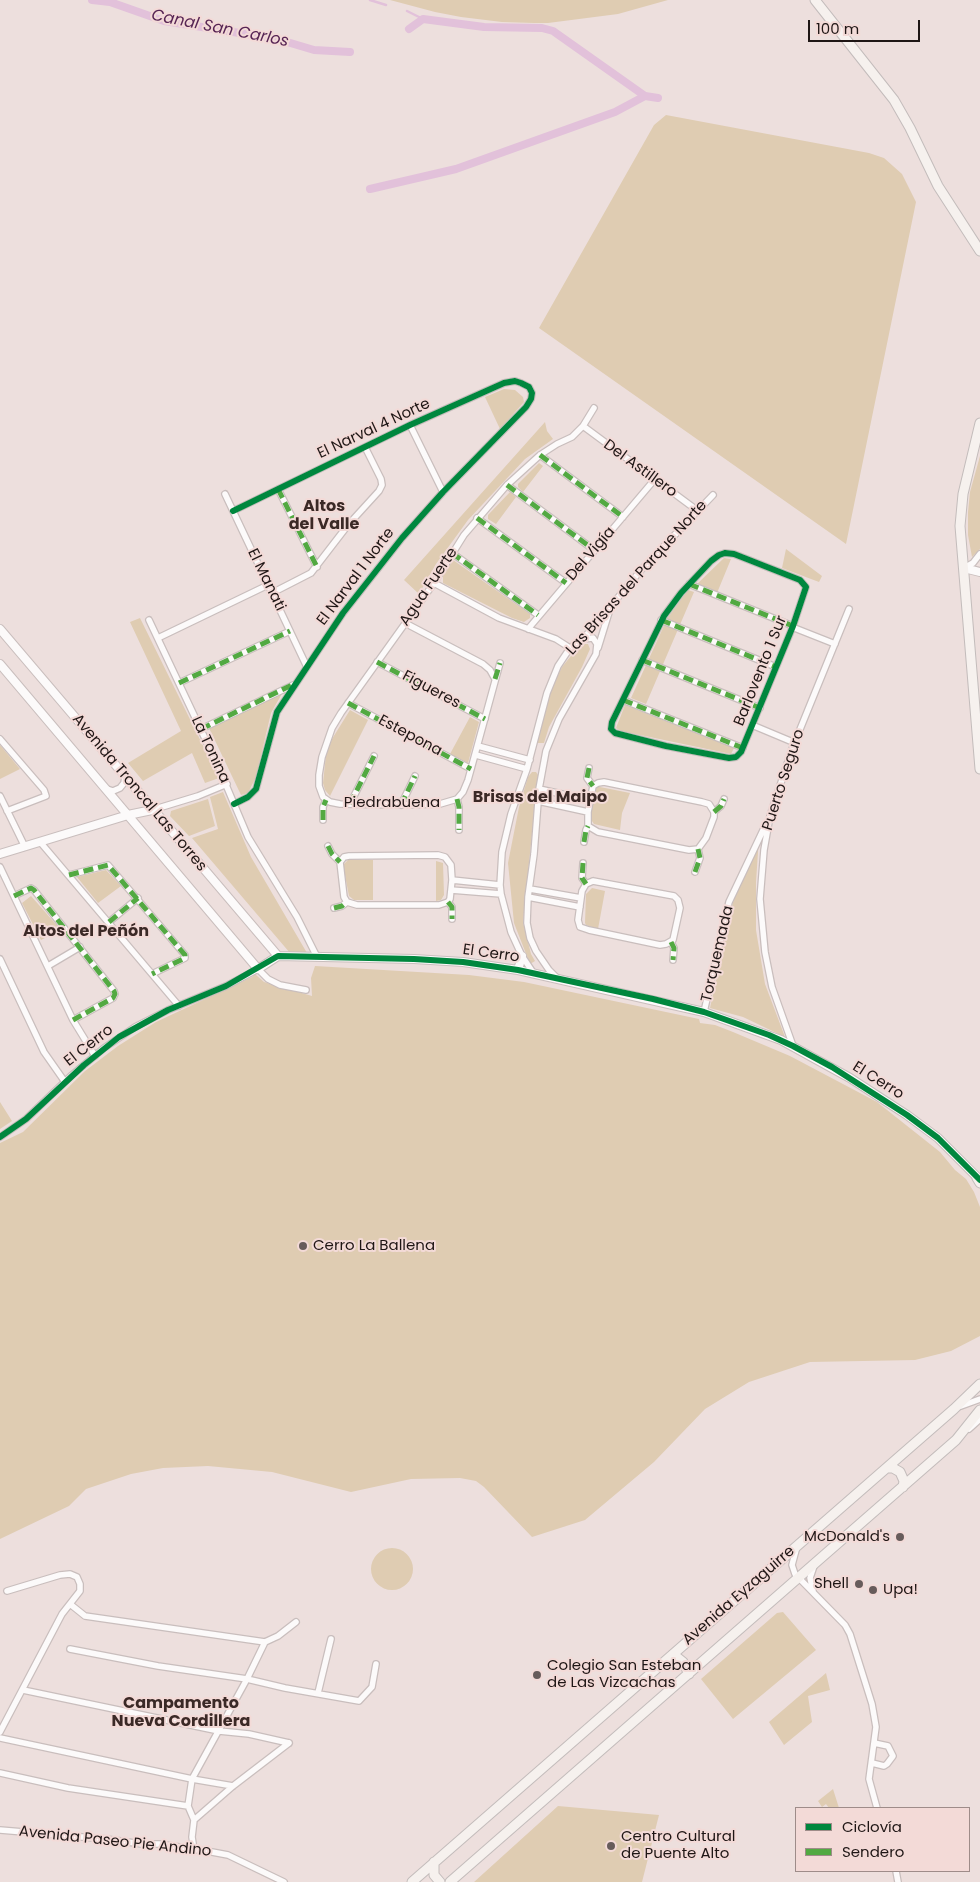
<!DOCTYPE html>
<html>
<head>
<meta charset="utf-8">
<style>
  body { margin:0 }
  #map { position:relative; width:980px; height:1882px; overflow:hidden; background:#eddfdd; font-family:Poppins,sans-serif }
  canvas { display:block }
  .legend { position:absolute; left:795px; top:1807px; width:175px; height:65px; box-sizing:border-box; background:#f3dad7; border:1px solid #9e8c89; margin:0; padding:6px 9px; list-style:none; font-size:15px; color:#1f1615 }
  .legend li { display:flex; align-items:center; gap:10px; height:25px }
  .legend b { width:25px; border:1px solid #9e8c89 }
  .scale { position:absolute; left:808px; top:20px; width:112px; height:22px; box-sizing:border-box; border:2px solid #1f1615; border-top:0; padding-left:6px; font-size:15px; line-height:18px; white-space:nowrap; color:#1f1615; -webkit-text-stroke:4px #f3dad7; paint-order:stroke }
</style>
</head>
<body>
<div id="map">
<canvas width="980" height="1882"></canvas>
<ul class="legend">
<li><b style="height:6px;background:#00873e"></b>Ciclovía</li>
<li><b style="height:6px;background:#52a942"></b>Sendero</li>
</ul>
<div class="scale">100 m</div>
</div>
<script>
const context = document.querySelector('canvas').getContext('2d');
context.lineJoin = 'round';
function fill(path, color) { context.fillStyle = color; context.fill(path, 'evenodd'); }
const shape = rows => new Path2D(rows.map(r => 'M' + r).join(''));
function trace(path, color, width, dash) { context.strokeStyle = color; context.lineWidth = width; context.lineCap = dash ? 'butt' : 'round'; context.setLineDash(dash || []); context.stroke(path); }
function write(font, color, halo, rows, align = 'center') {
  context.font = font + ' Poppins,sans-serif'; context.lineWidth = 4; context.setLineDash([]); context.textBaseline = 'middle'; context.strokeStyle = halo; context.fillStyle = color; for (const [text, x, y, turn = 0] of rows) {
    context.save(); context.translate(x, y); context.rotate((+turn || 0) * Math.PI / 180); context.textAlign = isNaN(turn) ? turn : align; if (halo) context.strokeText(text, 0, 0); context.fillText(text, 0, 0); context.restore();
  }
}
const green = shape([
  [390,0,668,0,618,14,548,23,534,23,502,22,461,17,435,12],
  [666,115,869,153,884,158,902,174,916,202,846,544,539,328,654,125],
  [504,389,515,390,523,397,524,402,500,429,485,397],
  [545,422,547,431,553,439,525,459,468,520,436,564,419,594,404,580],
  [980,456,980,549,972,557,968,535,968,512,970,492],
  [539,463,543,466,523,492,518,487,518,484],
  [510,492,516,497,496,524,488,519,488,515],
  [786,549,822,576,819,582,782,568],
  [724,558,731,559,717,593,696,585],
  [453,560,530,614,530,618,524,622,512,618,443,583,443,576],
  [688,590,694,592,646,704,631,698,667,619],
  [140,618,180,699,219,778,205,783,192,753,143,781,128,763,181,731,130,622],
  [585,644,588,644,590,649,582,667,549,727,544,743,537,743,550,691,562,667,579,646],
  [283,692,271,713,256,777,248,793,241,795,209,728],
  [625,705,734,748,731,754,621,731,616,728],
  [350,710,368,720,330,796,325,790,323,783,326,755,332,739],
  [470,717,479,722,468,763,450,754],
  [0,745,20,769,0,779],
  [532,772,536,772,538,775,523,922,531,954,535,961,530,964,514,923,508,863,519,807,528,777],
  [595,786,630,793,622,813,620,830,594,824,592,821,592,792],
  [223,792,251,857,307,953,290,953,192,838,218,829,210,797],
  [208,799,215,826,189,836,170,816,171,811],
  [759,837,756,882,756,930,765,984,785,1037,743,1017,710,1008,733,902],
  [348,860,373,860,373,900,354,900,349,896,343,865],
  [436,861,443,863,444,895,441,900,436,901],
  [106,870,121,886,98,903,77,877],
  [592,888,605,891,598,929,586,925,585,923,586,894],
  [31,896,61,930,41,940,22,903],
  [315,966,469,975,524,982,699,1019,700,1023,715,1025,733,1032,790,1056,877,1102,940,1152,955,1170,966,1179,974,1192,980,1207,980,1336,951,1351,915,1360,810,1362,749,1382,705,1409,654,1462,585,1520,532,1537,484,1487,476,1481,460,1478,411,1479,351,1492,272,1472,208,1466,163,1468,131,1474,86,1489,69,1506,0,1539,0,1143,23,1132,85,1071,118,1046,156,1022,252,977,255,974,264,982,312,996,311,978],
  [0,1102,12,1121,0,1129],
  '371 1569a21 21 0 1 1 42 0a21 21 0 1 1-42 0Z',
  [783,1612,816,1650,733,1719,701,1679,777,1613],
  [826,1673,830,1690,808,1696,812,1722,784,1745,769,1722],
  [833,1789,839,1808,829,1808,826,1804,822,1807,818,1801],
  [558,1806,659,1815,642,1882,474,1882]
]);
const stream = shape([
  [370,0,386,5],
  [407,11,423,19]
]);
const canal = shape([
  [92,0,110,2,164,21,277,39,314,50,350,52],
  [409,29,423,19,484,27,542,28,553,31,645,96,658,98],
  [370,189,456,169,615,112,645,96]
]);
const minor = shape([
  [410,425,443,492],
  [583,426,698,511],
  [540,455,623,517],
  [507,485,594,550],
  [278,489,317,567],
  [225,494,307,667],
  [233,511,410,425,504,383,515,381,521,383,529,387,532,393,531,399,526,407,443,492,402,538,343,613,277,712,256,789,248,797,234,804],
  [477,518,566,583],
  [452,553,538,615],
  [725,553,734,554,800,580,806,587,793,626,741,752,736,757,729,758,666,746,615,733,611,729,612,722,664,616,681,593,711,561,719,555,725,553],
  [964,568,973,563,980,554],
  [434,583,499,618,556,639,570,648],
  [689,584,793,626],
  [272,593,311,573,348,525,379,491,382,485,381,479,365,447],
  [149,620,218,766,248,837,297,917,317,957],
  [661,620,776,667],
  [405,623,483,664,490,670,495,679],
  [792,627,835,644],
  [528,629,655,479],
  [158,638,268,585],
  [598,648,610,609],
  [642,660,760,708],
  [377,662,485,719],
  [500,663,468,780,463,792,457,799,440,804,401,805,340,804,330,802,323,797,319,786,319,775,322,757,332,728,341,713,434,583,464,535,507,485,540,455,557,444,572,437,583,426,594,408],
  [179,683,290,631],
  [623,700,743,748],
  [348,703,471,769],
  [752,725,795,743],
  [201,729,293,685],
  [0,739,44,790,46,796,7,811],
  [478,746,530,760],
  [476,755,527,769],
  [589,768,587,778,593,786],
  [593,786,598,783,604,782,702,802,709,804,714,812],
  [107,789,113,791,120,788,124,783,125,777],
  [539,789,589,800],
  [0,796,25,847],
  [457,799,459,807,459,830],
  [538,801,588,812],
  [350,804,374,756],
  [401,805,415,776],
  [152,810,198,796,227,784],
  [323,820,323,807,326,800],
  [588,826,598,832,689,850,698,849],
  [584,842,586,830,588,826,588,812,593,786],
  [41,843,179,1006],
  [328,846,332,854,340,862,344,897,347,902],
  [698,849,706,838,714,817,714,812,721,806,724,799],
  [340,862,344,857,349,856,438,855,445,857,451,865,452,880,450,899,448,902,452,907,452,919],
  [583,863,582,878,586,884],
  [0,867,73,1020,95,1056],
  [695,872,700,858,698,849],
  [69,875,108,865,185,955,185,958,152,974],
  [452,880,500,885],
  [593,881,674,896,678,900,680,908,673,940,666,944,660,945,589,930,580,927,578,920,582,891,586,884,593,881],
  [530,889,581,898],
  [451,890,501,894],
  [14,896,31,888,34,890,114,991,115,994,113,998,73,1020],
  [528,897,580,907],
  [347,902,357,905,439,905,448,902],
  [334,908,342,906,347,902],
  [109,922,138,898],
  [671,942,674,948,673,960],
  [0,959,44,1052,65,1082],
  [48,966,80,947],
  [534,974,522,956,511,932,501,894,500,885,502,852,511,814,527,769,547,693,558,666,570,648,583,639,642,569,713,495],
  [557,978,549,970,536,951,530,938,527,923,528,897,534,854,539,789,546,751,559,719,596,654,597,644,593,638,583,639],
  [704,1012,729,902,766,824],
  [793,1046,772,987,765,952,760,899,764,850,770,816,792,749,849,609],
  [0,1137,26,1119,72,1075,104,1048,135,1027,168,1010,226,986,258,969,268,979,280,985,306,990],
  [961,1406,980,1399],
  [969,1429,980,1419],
  [796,1550,792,1565,795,1574,845,1625,850,1634,872,1704,876,1727,869,1779,877,1808],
  [813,1591,810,1578,814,1566],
  [70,1604,85,1616,265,1642,278,1636,296,1622],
  [70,1649,158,1666,247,1679,285,1688,359,1701,372,1687,376,1664],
  [23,1690,219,1731,249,1734,289,1743],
  [318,1693,331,1639],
  [0,1732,62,1614,80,1591,80,1584,77,1577,70,1574,60,1575,7,1591],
  [0,1738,192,1779,233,1786],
  [872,1763,884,1766,887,1764,893,1756,888,1746,874,1743],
  [0,1773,68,1788,188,1806],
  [194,1820,233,1786,289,1743],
  [0,1830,106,1839,142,1844,159,1844,212,1852,228,1855,284,1882],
  [194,1850,192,1837,194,1820,188,1806,192,1779,247,1679,265,1642],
  [896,1871,898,1882]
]);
const tertiary = shape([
  [964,568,980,572],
  [0,629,278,956],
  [0,664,258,969,278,956,414,959,463,962,518,970,704,1012,781,1040,850,1078,907,1115,938,1138,980,1180],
  [0,854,128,815,152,810],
  [518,970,522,956]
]);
const primary = shape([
  [815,0,894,100,910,128,938,186,980,251],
  [980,423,963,494,960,526,980,769],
  [977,1178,980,1183],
  [887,1468,893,1468,900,1472,904,1481,903,1487],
  [673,1654,683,1662,689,1674],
  [434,1862,434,1875,440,1882],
  [412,1882,954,1409,980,1384],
  [450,1882,956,1440,980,1410]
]);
const quiet = shape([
  [540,455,623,517],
  [507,485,594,550],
  [278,489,317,567],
  [477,518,566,583],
  [452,553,538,615],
  [689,584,793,626],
  [661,620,776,667],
  [642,660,760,708],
  [377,662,485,719],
  [495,679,500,663],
  [179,683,290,631],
  [623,700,743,748],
  [348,703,471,769],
  [201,729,292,685],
  [589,768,587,778,593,786],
  [457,799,459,807,459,830],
  [350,804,374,756],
  [401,805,415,776],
  [714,812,721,806,724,799],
  [323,820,323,807,326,800],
  [584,842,586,830,588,826],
  [328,846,332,854,340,862],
  [583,863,582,878,586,884],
  [695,872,700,858,698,849],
  [69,875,108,865,185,955,185,958,152,974],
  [14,896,31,888,34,890,114,991,115,994,113,998,73,1020],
  [448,902,452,907,452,919],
  [334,908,342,906,347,902],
  [109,922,138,898],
  [671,942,674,948,673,960]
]);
const cycleway = shape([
  [233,511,410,425,504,383,515,381,521,383,529,387,532,393,531,399,526,407,443,492,402,538,343,613,277,712,256,789,248,797,234,804],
  [725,553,734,554,800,580,806,587,793,626,741,752,736,757,729,758,666,746,615,733,611,729,612,722,664,616,681,593,711,561,719,555,725,553],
  [0,1137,26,1119,84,1065,119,1037,168,1010,226,986,278,956,414,959,463,962,518,970,653,999,704,1012,769,1035,793,1046,832,1067,907,1115,938,1138,980,1180]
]);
const markers = [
  [303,1246,5,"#675c5b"],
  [900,1537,5,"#675c5b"],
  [859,1584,5,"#675c5b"],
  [873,1590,5,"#675c5b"],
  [537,1675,5,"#675c5b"],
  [611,1846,5,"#675c5b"]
];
const streetNames = [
  ["El Narval 4 Norte",374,429,-25],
  ["Del Astillero",640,469,36],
  ["Del Vigía",591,554,-49],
  ["El Narval 1 Norte",356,577,-53],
  ["Las Brisas del Parque Norte",637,578,-48],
  ["El Manati",266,580,64],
  ["Agua Fuerte",429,587,-56],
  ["Barlovento 1 Sur",761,671,-68],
  ["Figueres",431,690,28],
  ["Estepona",410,736,28],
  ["La Tonina",210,750,65],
  ["Puerto Seguro",784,780,-72],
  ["Avenida Troncal Las Torres",139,793,50],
  ["Piedrabuena",392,803],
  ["El Cerro",491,954,8],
  ["Torquemada",718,954,-77],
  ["El Cerro",89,1046,-38],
  ["El Cerro",878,1081,32],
  ["Avenida Eyzaguirre",739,1596,-41],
  ["Avenida Paseo Pie Andino",115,1842,6]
];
const poiNames = [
  ["Cerro La Ballena",313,1246],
  ["McDonald's",890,1537,"right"],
  ["Shell",849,1584,"right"],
  ["Upa!",883,1590],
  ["Colegio San Esteban",547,1666],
  ["de Las Vizcachas",547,1683],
  ["Centro Cultural",621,1837],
  ["de Puente Alto",621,1854]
];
const waterNames = [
  ["Canal San Carlos",220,29,11]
];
const neighbourhoodNames = [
  ["Altos",324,507],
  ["del Valle",324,525],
  ["Brisas del Maipo",540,798],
  ["Altos del Peñón",86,932],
  ["Campamento",181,1704],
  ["Nueva Cordillera",181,1722]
];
fill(green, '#dfccb2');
trace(stream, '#e2c1da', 2.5);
trace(canal, '#e2c1da', 8);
trace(minor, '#c9bebd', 8);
trace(tertiary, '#c9bebd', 10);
trace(primary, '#c3bcbb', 11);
trace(minor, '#fcfafa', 5.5);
trace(tertiary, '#fcfafa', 8);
trace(primary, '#f6f1ee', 9);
trace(quiet, '#52a942', 5, [10, 5]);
trace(cycleway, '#00873e', 6);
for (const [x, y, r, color] of markers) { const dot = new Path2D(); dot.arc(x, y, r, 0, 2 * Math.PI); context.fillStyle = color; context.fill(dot); trace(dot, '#f3dad7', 2); }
write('15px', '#1f1615', '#f3dad7', streetNames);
write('15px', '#1f1615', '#f3dad7', poiNames, 'left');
write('italic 16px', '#572554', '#f3dad7', waterNames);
write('bold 16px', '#3b2926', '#f3dad7', neighbourhoodNames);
</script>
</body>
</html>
